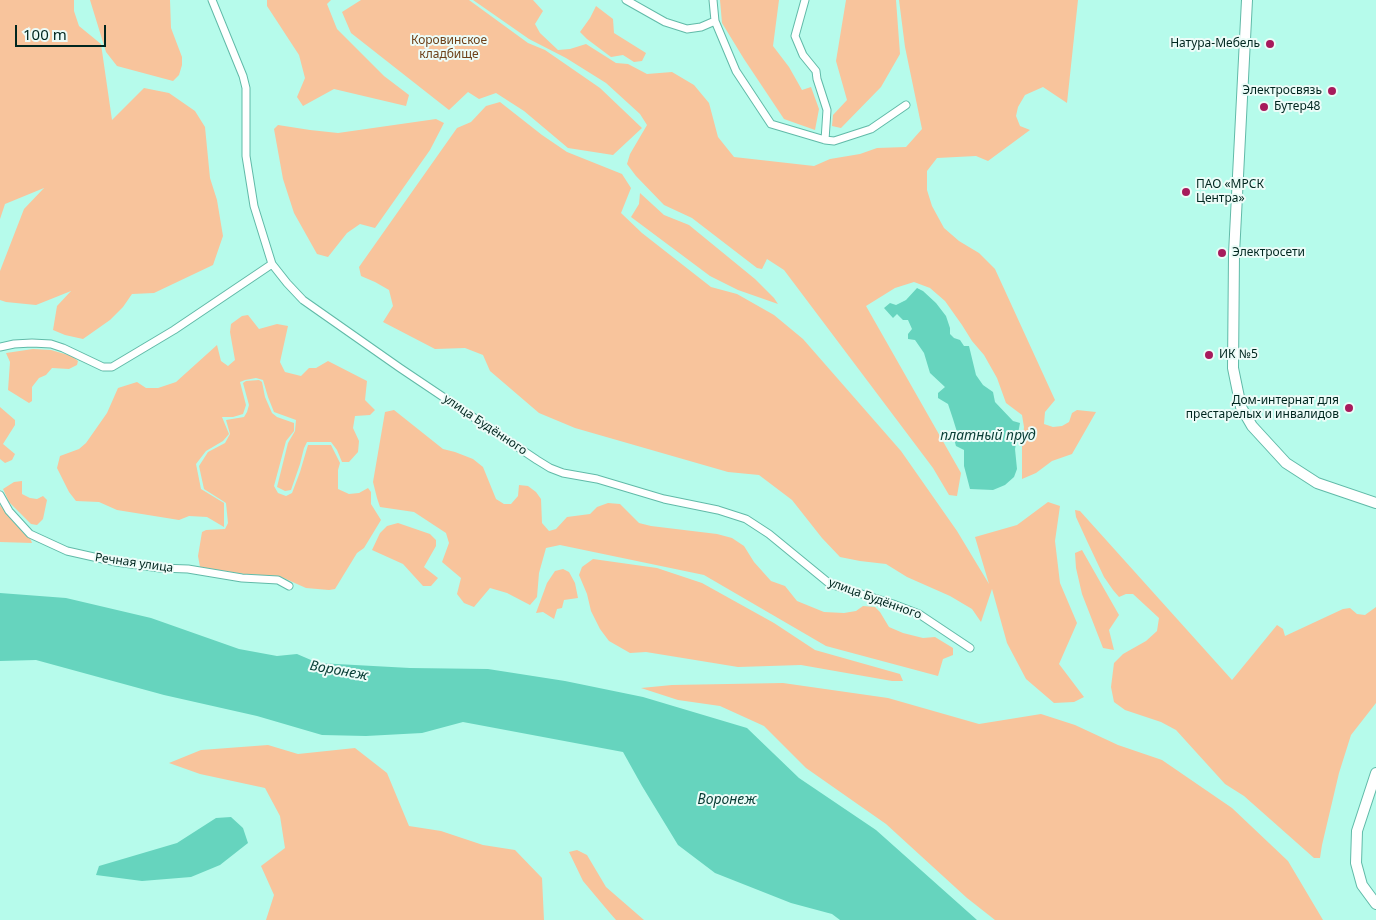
<!DOCTYPE html>
<html>
<head>
<meta charset="utf-8">
<style>
  body { margin:0 }
  #map { position:relative; width:1376px; height:920px; overflow:hidden; background:#b6fbeb; font-family:"Noto Sans",sans-serif }
  canvas { display:block }
  .scale { position:absolute; left:15px; top:25px; width:91px; height:22px; box-sizing:border-box; border:2px solid #00261f; border-top:0; padding-left:6px; font-size:15px; line-height:18px; white-space:nowrap; color:#00261f; -webkit-text-stroke:4px #ecfcf8; paint-order:stroke }
</style>
</head>
<body>
<div id="map">
<canvas width="1376" height="920"></canvas>
<div class="scale">100 m</div>
</div>
<script>
const context = document.querySelector('canvas').getContext('2d');
context.lineJoin = 'round';
function fill(path, color) { context.fillStyle = color; context.fill(path, 'evenodd'); }
const shape = rows => new Path2D(rows.map(r => 'M' + r).join(''));
function trace(path, color, width, dash) { context.strokeStyle = color; context.lineWidth = width; context.lineCap = dash ? 'butt' : 'round'; context.setLineDash(dash || []); context.stroke(path); }
function write(font, color, halo, rows, align = 'center') {
  context.font = font + ' "Noto Sans",sans-serif'; context.lineWidth = 4; context.setLineDash([]); context.textBaseline = 'middle'; context.strokeStyle = halo; context.fillStyle = color; for (const [text, x, y, turn = 0] of rows) {
    context.save(); context.translate(x, y); context.rotate((+turn || 0) * Math.PI / 180); context.textAlign = isNaN(turn) ? turn : align; if (halo) context.strokeText(text, 0, 0); context.fillText(text, 0, 0); context.restore();
  }
}
const green = shape([
  [0,0,74,0,74,11,79,26,101,44,112,120,144,88,169,93,195,111,205,127,210,178,217,200,223,236,213,265,154,293,132,294,123,307,110,320,83,339,65,335,53,330,57,306,71,291,36,305,6,302,0,300,0,271,24,209,44,188,5,204,0,219],
  [90,0,170,0,171,28,182,57,182,65,179,75,173,81,117,66,106,52],
  [267,0,331,0,327,4,337,29,384,76,409,95,406,106,334,89,303,106,297,97,305,78,299,55,267,6],
  [361,0,469,0,528,43,545,50,600,88,642,128,613,155,568,148,524,111,496,93,479,99,468,92,449,110,351,33,342,12],
  [473,0,533,0,543,11,535,24,540,33,558,50,570,49,586,44,616,63,628,64,647,74,672,72,694,85,709,103,718,137,734,157,814,166,830,159,860,154,877,148,906,147,922,129,905,47,899,0,1078,0,1067,103,1043,87,1025,95,1018,107,1016,116,1020,126,1030,130,988,161,976,156,937,158,927,171,927,190,932,206,944,228,959,241,979,253,995,269,1055,400,1045,412,1044,424,1053,427,1062,426,1069,422,1072,413,1077,410,1096,412,1072,454,1052,461,1036,473,1022,479,1022,446,1024,427,1022,415,1006,403,997,378,984,355,972,341,962,325,945,301,930,288,914,282,895,288,866,306,961,473,957,496,949,495,933,468,784,270,767,259,762,269,757,268,692,218,664,205,636,176,627,164,630,154,647,125,640,114,606,83,566,58,529,39],
  [720,0,779,0,773,46,789,67,802,90,811,87,819,109,815,130,784,119,744,59,722,23],
  [846,0,896,0,900,54,881,87,841,128,832,126,833,115,847,100,836,61],
  [596,6,613,19,614,33,646,53,642,61,634,62,623,55,611,57,587,39,580,32,590,18],
  [500,102,542,135,567,152,622,174,631,188,621,213,642,233,711,287,737,294,774,315,803,339,901,451,957,531,989,584,975,537,1017,525,1048,502,1060,506,1055,541,1060,583,1077,623,1059,664,1084,697,1074,702,1054,703,1026,679,1007,643,992,589,981,622,972,609,950,596,907,577,886,564,860,561,840,557,822,538,792,500,759,475,728,472,575,428,539,413,490,371,483,355,465,348,435,349,383,322,393,306,389,290,375,282,361,276,359,267,457,128,471,122,486,106],
  [436,119,444,123,430,150,375,228,360,224,347,233,328,257,317,254,294,213,283,179,274,129,278,125,310,130,338,133],
  [640,193,664,215,689,225,755,279,774,298,778,304,738,290,710,276,631,217,639,204],
  [248,315,259,329,277,324,288,326,280,362,285,372,301,376,309,368,316,368,328,361,367,381,365,400,375,410,370,415,355,416,353,428,359,441,358,452,349,462,342,462,337,450,331,442,307,442,304,448,300,464,291,490,285,491,277,487,288,443,295,431,296,420,274,412,268,397,263,380,256,378,245,380,240,382,246,405,243,414,233,417,222,417,229,434,223,441,206,451,196,464,201,489,224,503,224,527,207,517,189,516,179,520,117,510,99,502,76,501,69,492,57,468,60,456,79,449,86,443,107,413,118,388,137,382,146,388,158,388,176,382,217,345,221,361,228,366,235,360,230,332,231,324,242,316],
  [33,349,51,350,72,356,78,361,77,365,69,369,52,368,46,375,39,378,32,387,32,401,29,403,8,390,10,362,6,353],
  [259,380,262,382,265,397,272,413,277,417,294,423,294,431,286,441,274,486,278,493,286,496,292,493,300,472,308,445,331,445,340,463,338,470,338,489,349,494,359,493,368,488,371,492,371,504,381,520,364,548,357,553,335,589,329,590,306,588,279,576,244,574,200,567,198,556,202,532,206,530,225,529,228,523,226,503,204,489,199,466,208,452,225,443,230,434,226,420,244,417,247,412,249,405,243,383,246,381],
  [0,407,15,420,15,425,3,444,15,454,12,460,5,463,0,459],
  [394,410,443,449,455,452,473,459,483,467,496,499,504,504,511,504,518,496,519,485,528,486,536,492,541,499,542,523,549,531,556,529,567,517,590,514,597,507,608,503,620,504,639,523,651,526,717,534,732,538,744,546,754,562,771,581,785,586,797,601,824,612,844,613,856,611,863,606,875,607,880,612,889,627,903,633,923,638,935,637,953,648,953,655,943,659,938,676,826,646,704,575,560,545,546,548,539,573,537,597,530,605,507,593,490,588,474,607,464,603,457,594,461,578,442,562,449,543,446,533,414,512,380,507,377,498,373,482,385,412],
  [22,481,22,494,30,498,37,499,43,496,47,500,43,519,37,525,31,524,9,502,3,489,14,482],
  [0,505,17,526,30,538,32,543,0,542],
  [1075,510,1080,511,1232,680,1277,625,1283,629,1285,636,1343,609,1350,608,1357,614,1365,615,1376,607,1376,703,1351,735,1339,773,1322,845,1320,858,1314,858,1244,796,1225,784,1176,730,1161,722,1125,710,1114,702,1111,687,1114,663,1123,654,1146,641,1157,631,1159,618,1133,594,1126,594,1119,597,1113,590,1104,577,1087,541,1076,517],
  [398,523,430,534,436,540,436,546,424,567,438,578,431,586,423,586,403,564,372,550,380,533,387,526],
  [1082,550,1119,615,1109,630,1114,650,1103,648,1082,594,1076,568,1075,553],
  [593,559,657,568,702,583,774,623,815,650,900,674,903,681,892,681,801,665,738,667,646,652,630,653,609,641,600,629,591,611,587,594,579,575,582,567],
  [563,569,569,572,575,583,578,598,564,600,562,608,557,609,554,619,543,612,536,613,547,583,555,571],
  [783,683,888,698,979,724,1041,714,1075,725,1118,745,1162,760,1232,808,1288,861,1323,920,995,920,967,898,886,824,806,768,764,726,720,706,678,700,641,688,672,685],
  [268,745,298,754,355,748,387,773,409,826,441,831,483,845,515,850,542,878,544,920,266,920,274,895,261,866,285,848,280,816,265,788,200,774,169,763,201,750],
  [577,850,587,855,606,887,644,920,616,920,609,912,583,881,569,852]
]);
const water = shape([
  [917,288,923,291,936,303,946,316,950,328,950,334,954,338,960,340,964,346,969,346,976,375,983,385,993,392,995,402,1013,421,1020,423,1015,449,1017,469,1014,477,1005,485,993,490,970,489,964,466,964,450,956,446,954,439,957,432,953,419,948,404,938,398,938,393,945,387,930,373,924,353,915,340,908,339,908,334,912,329,908,320,903,320,897,314,893,318,884,308,890,303,896,305,906,300],
  [0,593,66,598,151,618,239,649,277,656,297,654,318,663,410,668,488,669,565,681,643,697,747,728,799,778,876,830,977,920,840,920,832,914,791,903,715,873,678,845,642,786,623,752,463,722,422,733,366,736,322,735,257,716,164,695,36,660,0,661],
  [231,817,243,828,248,843,220,865,191,877,142,881,96,875,99,866,177,843,216,818]
]);
const street = shape([
  [212,0,243,76,246,88,246,156,254,206,272,264,287,283,303,300,400,368,537,460,550,468,563,473,597,479,664,499,718,510,746,519,769,534,830,584,893,604,919,614,970,648],
  [626,0,665,22,687,29,701,27,715,21],
  [713,0,715,21,736,71,771,124,825,140,834,141,871,129,906,105],
  [805,0,795,36,803,55,816,71,817,79,827,110,825,140],
  [0,347,14,344,32,343,51,344,63,348,103,367,112,367,174,330,272,264],
  [0,495,9,511,30,534,67,551,116,562,160,568,188,569,242,578,278,580,289,586]
]);
const secondary = shape([
  [1247,0,1234,254,1233,368,1241,407,1252,426,1286,463,1317,483,1376,503],
  [1376,773,1357,831,1356,863,1362,885,1376,904]
]);
const markers = [
  [1270,44,5,"#a71a5c"],
  [1332,91,5,"#a71a5c"],
  [1264,107,5,"#a71a5c"],
  [1186,192,5,"#a71a5c"],
  [1222,253,5,"#a71a5c"],
  [1209,355,5,"#a71a5c"],
  [1349,408,5,"#a71a5c"]
];
const parkNames = [
  ["Коровинское",449,41],
  ["кладбище",449,55]
];
const poiNames = [
  ["Натура-Мебель",1260,44,"right"],
  ["Электросвязь",1322,91,"right"],
  ["Бутер48",1274,107],
  ["ПАО «МРСК",1196,185],
  ["Центра»",1196,199],
  ["Электросети",1232,253],
  ["ИК №5",1219,355],
  ["Дом-интернат для",1339,401,"right"],
  ["престарелых и инвалидов",1339,415,"right"]
];
const streetNames = [
  ["улица Будённого",485,425,34],
  ["Речная улица",134,563,8],
  ["улица Будённого",875,599,20]
];
const waterNames = [
  ["платный пруд",988,436],
  ["Воронеж",339,671,10],
  ["Воронеж",727,800]
];
fill(green, '#f8c49c');
fill(water, '#66d4be');
trace(street, '#61baa8', 9);
trace(secondary, '#61baa8', 12);
trace(street, '#fff', 7);
trace(secondary, '#fff', 10);
for (const [x, y, r, color] of markers) { const dot = new Path2D(); dot.arc(x, y, r, 0, 2 * Math.PI); context.fillStyle = color; context.fill(dot); trace(dot, '#ecfcf8', 2); }
write('12px', '#6e4119', '#ecfcf8', parkNames);
write('12px', '#00261f', '#ecfcf8', poiNames, 'left');
write('12px', '#00261f', '#ecfcf8', streetNames);
write('italic 14px', '#073c34', '#ecfcf8', waterNames);
</script>
</body>
</html>
